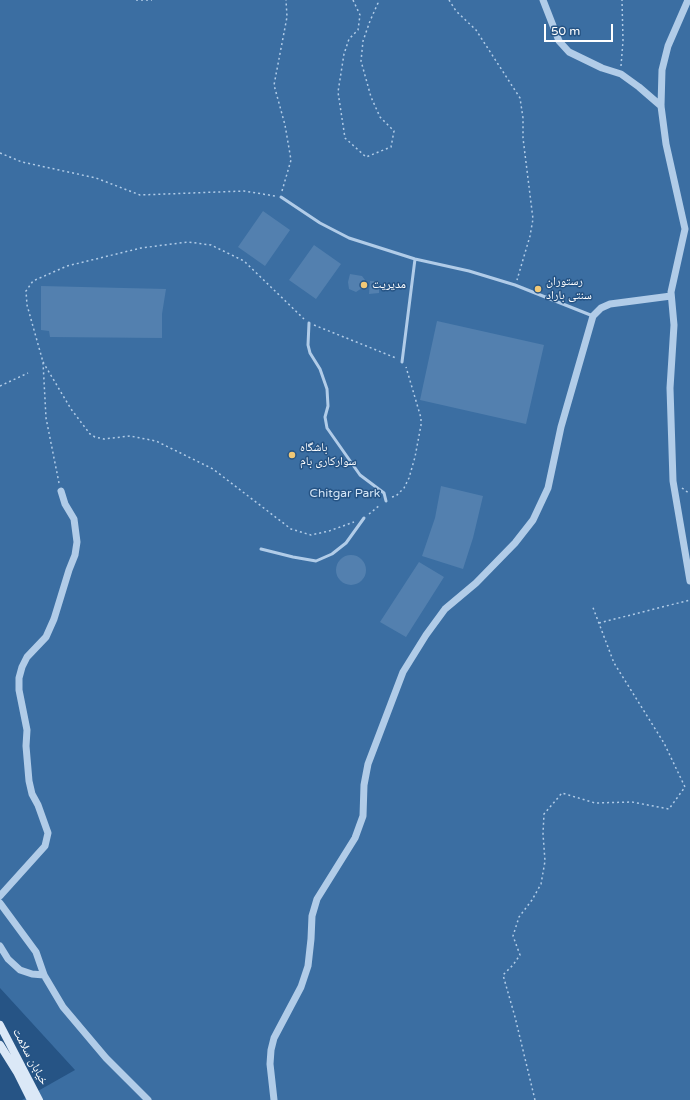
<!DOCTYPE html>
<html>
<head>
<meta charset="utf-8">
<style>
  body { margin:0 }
  #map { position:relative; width:690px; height:1100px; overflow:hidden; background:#265485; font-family:"Varela Round",sans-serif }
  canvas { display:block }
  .scale { position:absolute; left:544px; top:24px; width:69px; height:18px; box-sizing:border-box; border:2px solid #fff; border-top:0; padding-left:5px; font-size:12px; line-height:14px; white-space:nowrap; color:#fff; -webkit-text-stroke:3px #265485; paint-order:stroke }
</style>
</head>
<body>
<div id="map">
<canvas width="690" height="1100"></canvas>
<div class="scale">50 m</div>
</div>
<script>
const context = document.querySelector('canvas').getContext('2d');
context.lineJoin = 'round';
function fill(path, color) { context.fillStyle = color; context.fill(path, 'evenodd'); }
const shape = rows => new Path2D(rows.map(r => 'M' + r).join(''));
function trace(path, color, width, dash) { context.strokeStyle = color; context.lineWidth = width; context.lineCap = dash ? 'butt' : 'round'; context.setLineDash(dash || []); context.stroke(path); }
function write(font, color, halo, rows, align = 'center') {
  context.font = font + ' "Varela Round","Noto Naskh Arabic",sans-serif'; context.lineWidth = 3; context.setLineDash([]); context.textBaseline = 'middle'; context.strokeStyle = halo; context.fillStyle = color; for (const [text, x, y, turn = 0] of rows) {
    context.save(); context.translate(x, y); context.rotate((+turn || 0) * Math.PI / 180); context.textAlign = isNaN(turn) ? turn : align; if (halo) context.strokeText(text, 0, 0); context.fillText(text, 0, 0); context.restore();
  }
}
const green = shape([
  [0,0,690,0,690,1100,22,1100,75,1070,0,988]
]);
const building = shape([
  [263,211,290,230,265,266,238,247],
  [314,245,341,264,316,299,289,280],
  [350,274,362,276,368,284,356,292,349,289,348,282],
  [370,281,379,281,379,293,369,294],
  [41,286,166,289,162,314,162,338,50,337,49,331,41,330],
  [437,321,544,345,526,424,420,400],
  [441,486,483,496,473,538,463,569,422,556,435,518],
  '336 570a15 15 0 1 1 30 0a15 15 0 1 1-30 0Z',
  [419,562,444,577,406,637,380,622]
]);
const path = shape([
  [136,0,152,0],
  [353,0,360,15,358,30,349,39,344,54,338,92,345,138,366,157,391,147,394,131,380,117,371,97,361,61,363,41,370,21,378,3,378,0],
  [449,0,456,11,476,30,520,98,523,118,523,138,533,219,530,236,517,280],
  [621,66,623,41,622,0],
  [0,153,22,162,96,178,140,195,244,191,275,196],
  [282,191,291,160,285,125,274,85,287,17,286,0],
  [314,325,396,358],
  [43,362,71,409,90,434,95,437,104,439,130,436,156,441,213,469,291,529,311,535,329,531,354,522],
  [0,386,28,373],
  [59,483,46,418,43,362,27,305,26,291,33,281,67,266,141,248,188,242,211,245,244,261,304,319],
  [682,488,690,494],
  [392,497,396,496,404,488,409,478,415,457,421,425,421,418,406,367],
  [369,514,380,505],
  [599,623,690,600],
  [535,1100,515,1017,503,975,513,965,520,955,513,936,519,917,532,900,541,884,545,861,543,834,544,814,562,793,595,803,632,802,669,809,685,787,664,743,614,663,592,605]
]);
const service = shape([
  [281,197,320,223,349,238,415,259,469,271,515,285,593,316],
  [309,323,308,345,310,353,320,369,327,389,328,406,325,417,327,428,360,475,384,493,386,501],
  [402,362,415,259],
  [261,549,293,557,316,561,332,554,346,543,364,518]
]);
const tertiary = shape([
  [543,0,559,41,569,52,602,68,621,74,639,87,661,106],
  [688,0,668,46,662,70,661,106,666,144,685,229,671,292,674,325,670,388,673,481,690,581],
  [0,896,45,846,48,833,38,805,32,794,29,781,26,746,27,730,19,690,19,678,22,667,27,657,46,637,54,619,69,570,75,555,77,542,74,519,65,504,61,491],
  [0,903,36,952,44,975,63,1007,106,1058,148,1100],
  [0,946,8,959,20,970,32,974,44,975],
  [274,1100,270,1064,271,1050,274,1038,301,987,308,966,311,939,312,916,317,899,355,838,363,816,364,785,368,764,403,672,426,635,445,609,476,583,515,543,533,520,548,488,561,427,593,316,601,308,610,304,671,296]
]);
const secondary = shape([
  [0,1025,39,1100],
  [0,1045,17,1072,31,1100]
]);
const markers = [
  [364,285,4,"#f1c876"],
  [538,289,4,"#f1c876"],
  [292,455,4,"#f1c876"]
];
const poiNames = [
  ["رستوران",546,282],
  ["سنتی باراد",546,296],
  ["مدیریت",372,285],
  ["باشگاه",300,448],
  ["سوارکاری بام",300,462]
];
const parkNames = [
  ["Chitgar Park",345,494]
];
const streetNames = [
  ["خیابان سلامت",30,1057,62]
];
fill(green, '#3b6ea2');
fill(building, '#5380af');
trace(path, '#b1cce8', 1.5, [2, 3]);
trace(service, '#b1cce8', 3);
trace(tertiary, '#b1cce8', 7);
trace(secondary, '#dbe8f7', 8);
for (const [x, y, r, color] of markers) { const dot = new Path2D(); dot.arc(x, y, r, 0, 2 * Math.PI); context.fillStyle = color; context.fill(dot); trace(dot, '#265485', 1.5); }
write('12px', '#fff', '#265485', poiNames, 'left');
write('12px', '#d4e5f6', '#265485', parkNames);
write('12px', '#fff', '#265485', streetNames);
</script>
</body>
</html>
